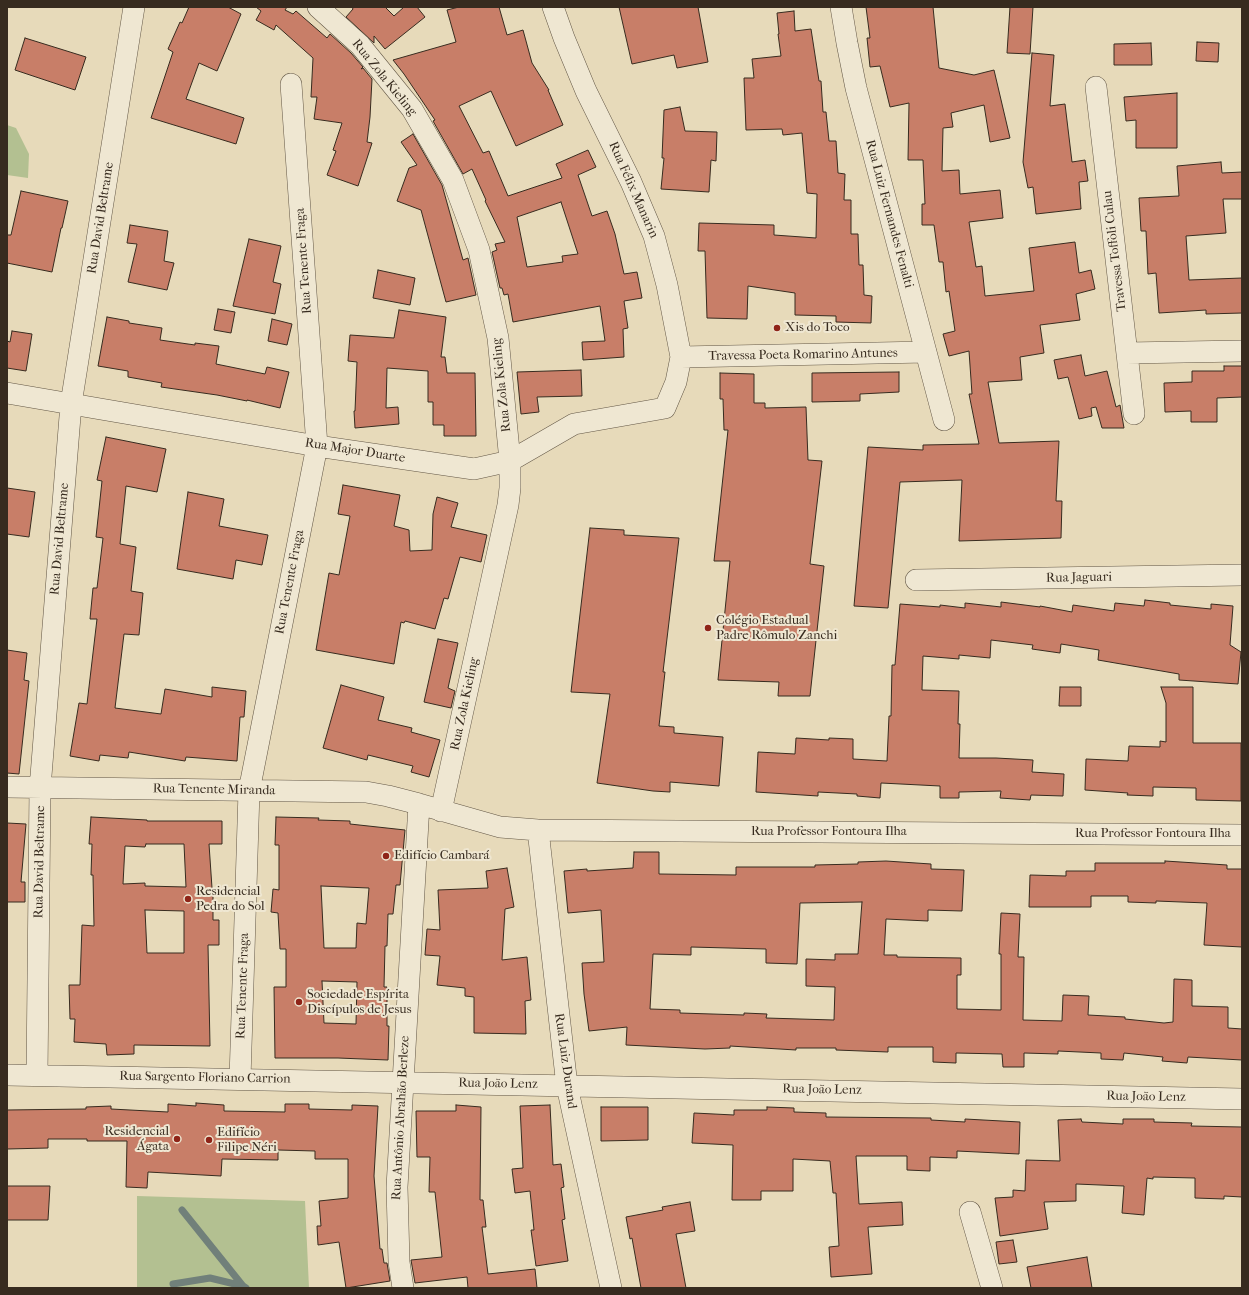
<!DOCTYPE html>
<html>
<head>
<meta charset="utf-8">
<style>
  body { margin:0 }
  #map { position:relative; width:1249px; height:1295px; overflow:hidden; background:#e7daba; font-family:"IM FELL French Canon",serif }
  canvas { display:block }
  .frame { position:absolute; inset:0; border:8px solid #372b1f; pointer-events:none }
</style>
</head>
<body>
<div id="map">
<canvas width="1249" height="1295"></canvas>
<div class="frame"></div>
</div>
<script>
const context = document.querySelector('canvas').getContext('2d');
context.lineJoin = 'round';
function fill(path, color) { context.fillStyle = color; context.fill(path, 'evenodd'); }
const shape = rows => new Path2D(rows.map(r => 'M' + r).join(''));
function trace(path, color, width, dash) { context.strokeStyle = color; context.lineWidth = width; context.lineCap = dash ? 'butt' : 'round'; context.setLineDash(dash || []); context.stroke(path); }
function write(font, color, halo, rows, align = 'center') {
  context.font = font + ' "IM FELL French Canon",serif'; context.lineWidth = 4; context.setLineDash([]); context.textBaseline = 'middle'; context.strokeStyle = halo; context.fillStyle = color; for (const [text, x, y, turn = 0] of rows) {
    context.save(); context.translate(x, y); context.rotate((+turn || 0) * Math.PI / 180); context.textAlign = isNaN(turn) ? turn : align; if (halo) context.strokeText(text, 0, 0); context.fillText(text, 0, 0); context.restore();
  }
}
const green = shape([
  [7,125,16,128,29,154,28,178,7,175],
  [137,1196,305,1201,309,1288,137,1288]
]);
const stream = shape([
  [182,1210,243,1286,246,1288],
  [173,1284,210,1278,243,1286]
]);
const building = shape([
  [189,7,228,7,241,14,217,71,199,63,186,99,244,118,236,144,151,118,173,52,168,49,180,22,182,23,189,7],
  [256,7,287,7,285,10,293,14,296,11,327,38,330,34,351,53,363,67,361,69,363,68,372,79,370,117,367,142,372,143,358,186,327,175,336,151,333,150,342,123,314,119,317,97,311,97,313,58,276,25,274,30,256,20,261,11,256,7],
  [352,7,385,7,394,16,404,7,417,7,425,17,385,49,374,36,374,43,346,17,353,9,352,7],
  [459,7,499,7,507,35,523,30,532,63,549,90,548,90,563,125,516,146,491,91,459,106,483,153,489,151,508,196,562,178,556,164,588,150,596,167,578,175,592,216,607,211,615,234,624,274,637,272,642,298,624,301,628,328,623,329,624,357,583,360,582,342,605,341,600,306,513,322,508,294,504,295,502,288,500,288,492,252,497,250,495,244,505,242,485,201,486,200,472,169,463,174,433,121,435,120,404,74,393,60,456,42,447,10,459,7],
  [561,202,578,254,562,256,563,262,527,267,517,217,561,202],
  [619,7,698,7,708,62,677,68,674,55,632,64,619,7],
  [866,7,933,7,939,68,974,75,994,70,1010,138,990,142,984,105,951,113,953,127,943,128,942,171,959,170,960,194,1000,190,1003,218,969,222,976,267,982,266,985,296,1034,291,1029,248,1075,242,1079,273,1091,270,1095,289,1076,294,1080,320,1040,325,1044,353,1020,357,1022,380,988,382,999,443,1059,441,1056,501,1062,501,1061,538,959,541,962,480,900,482,888,608,854,606,868,447,923,450,923,445,979,444,969,394,972,394,969,351,949,356,943,334,955,331,949,291,946,292,943,262,939,262,934,225,922,225,922,204,925,204,923,160,908,160,909,103,890,107,880,66,870,67,867,38,870,38,866,7],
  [1010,7,1033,7,1030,54,1007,53,1010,7],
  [794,11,795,31,811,29,819,81,821,81,823,112,826,112,829,141,836,141,838,173,845,174,844,200,851,200,851,234,858,234,859,265,863,265,864,295,872,296,871,323,836,322,836,316,795,315,795,293,748,286,747,319,707,318,705,251,698,251,699,223,774,225,774,235,816,238,817,194,807,193,802,133,783,135,782,129,746,130,744,78,754,78,752,59,781,56,778,34,779,34,777,13,794,11],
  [25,38,86,57,75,90,15,70,25,38],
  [1197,42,1219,43,1218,62,1196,61,1197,42],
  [1151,43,1152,65,1114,65,1114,44,1151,43],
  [1032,53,1054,55,1050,106,1065,104,1072,162,1085,160,1088,181,1079,182,1081,209,1036,214,1033,187,1028,188,1023,162,1032,53],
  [1177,93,1177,148,1136,148,1136,120,1126,121,1124,97,1177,93],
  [680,107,685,131,717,132,716,161,711,160,709,192,661,189,664,158,662,158,664,110,680,107],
  [413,134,442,185,463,260,468,258,476,295,446,302,421,210,397,201,409,168,417,165,401,142,413,134],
  [1221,162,1222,173,1242,172,1242,199,1223,199,1226,233,1186,236,1189,280,1242,278,1242,313,1206,314,1206,310,1159,313,1156,273,1148,274,1146,231,1141,231,1139,198,1179,196,1177,166,1221,162],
  [21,191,68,201,62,228,61,228,52,272,7,263,7,235,11,235,21,191],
  [130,225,168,231,164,261,174,263,167,290,128,282,137,244,127,243,130,225],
  [249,239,281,246,273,282,281,284,275,314,233,306,249,239],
  [378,270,415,278,410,305,373,298,378,270],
  [218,309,235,312,231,333,214,330,218,309],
  [399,310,446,317,441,357,445,357,447,373,475,373,476,436,444,436,444,425,433,425,433,402,428,402,428,371,387,368,386,408,398,407,399,424,355,428,354,411,355,411,357,362,348,361,350,335,394,338,399,310],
  [107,317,129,321,129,323,162,328,160,340,195,345,195,343,219,346,216,364,265,374,267,367,289,372,280,408,247,400,247,401,217,395,161,387,162,383,128,377,128,371,98,366,107,317],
  [272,319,292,324,287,345,268,341,272,319],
  [12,331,32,334,26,371,7,368,7,341,10,342,12,331],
  [1081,355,1085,376,1107,371,1116,407,1120,405,1124,428,1102,428,1096,407,1091,408,1092,416,1079,419,1068,377,1058,379,1054,360,1081,355],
  [1224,366,1242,366,1242,397,1217,398,1217,422,1191,422,1191,411,1165,412,1164,383,1192,382,1192,371,1224,371,1224,366],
  [581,370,582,396,537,397,539,412,521,414,517,372,581,370],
  [899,372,899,392,860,394,860,401,812,402,812,373,899,372],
  [720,373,754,374,754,403,765,403,765,408,806,407,808,460,822,461,810,564,824,566,810,696,778,696,779,682,718,680,730,561,714,561,728,430,724,430,723,399,720,399,720,373],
  [106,437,166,449,157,492,126,486,120,544,136,547,131,591,143,593,139,635,124,634,115,708,161,714,165,689,212,697,212,687,246,691,244,717,240,717,237,761,186,757,185,761,129,752,128,758,100,755,99,761,70,756,79,703,87,704,97,619,90,619,93,588,97,588,103,538,96,537,102,481,97,480,106,437],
  [343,485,400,495,394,526,409,530,410,551,432,550,433,514,437,497,458,503,451,527,487,535,481,562,460,557,448,599,444,598,435,629,405,621,404,623,401,622,394,664,316,650,329,573,339,575,350,516,338,514,343,485],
  [7,488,35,492,29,537,7,534,7,488],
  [188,492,224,499,219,526,268,535,262,565,236,560,233,579,177,569,188,492],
  [590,528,624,530,624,535,679,538,663,672,665,672,659,726,674,727,674,733,723,737,719,786,670,782,670,792,653,791,597,783,610,694,571,692,590,528],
  [1145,600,1170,603,1170,605,1211,609,1211,604,1233,606,1230,645,1241,652,1238,684,1179,680,1179,674,1098,660,1099,650,1061,644,1060,653,1032,649,1033,645,991,640,990,658,959,655,959,659,923,656,922,690,959,691,958,724,960,724,959,758,996,758,1033,760,1032,772,1064,774,1063,796,1031,795,1030,800,1000,798,1001,791,959,792,959,798,940,798,940,786,881,783,880,798,857,796,857,794,818,792,818,796,756,792,758,752,795,754,796,738,829,740,829,738,853,739,853,759,887,761,889,716,891,716,892,665,895,665,900,604,940,607,940,605,965,608,965,603,1001,607,1001,602,1040,607,1040,606,1072,612,1073,605,1114,611,1115,603,1144,606,1145,600],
  [438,639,458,643,448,688,455,691,451,708,424,702,438,639],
  [7,650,27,653,24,680,29,681,19,774,7,773,7,650],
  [341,685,384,697,378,720,412,728,411,732,440,740,429,777,411,772,413,766,368,755,367,760,323,748,341,685],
  [1060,687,1081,687,1081,706,1059,706,1060,687],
  [1161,687,1193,687,1193,743,1241,743,1241,801,1196,800,1196,788,1153,787,1153,796,1127,795,1128,793,1085,790,1086,759,1128,761,1129,746,1160,747,1160,741,1166,742,1166,703,1161,687],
  [91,817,147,820,147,821,222,821,222,844,209,844,212,888,213,888,213,920,219,920,219,945,208,945,210,1046,134,1045,134,1054,107,1055,106,1044,74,1042,75,1019,70,1019,69,985,80,985,82,925,94,926,93,875,91,875,92,844,89,844,91,817],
  [146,844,184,844,186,887,145,886,145,883,123,884,125,846,145,847,146,844],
  [145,910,184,911,184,953,147,953,145,910],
  [276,817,319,818,318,820,350,821,350,824,405,830,400,885,396,885,393,914,388,914,387,946,385,946,384,987,387,987,387,1026,389,1026,388,1060,338,1058,275,1058,274,987,286,987,286,949,280,949,278,913,271,912,273,889,279,890,279,845,275,845,276,817],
  [321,886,369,888,366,924,357,923,356,948,324,948,321,886],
  [322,981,357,982,356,1024,324,1023,322,981],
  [7,823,26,824,21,882,25,882,25,902,7,902,7,823],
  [634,852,659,852,659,874,736,875,736,867,815,867,815,865,858,864,858,862,886,861,931,864,931,869,964,870,962,911,928,910,928,921,886,919,884,955,897,955,897,957,961,958,961,975,957,975,957,1009,1001,1010,1001,954,999,954,1001,913,1020,914,1018,957,1024,957,1023,1020,1062,1021,1063,995,1089,996,1088,1015,1125,1017,1125,1019,1164,1023,1173,1022,1174,979,1192,980,1192,1006,1228,1007,1228,1028,1242,1029,1242,1060,1188,1057,1187,1063,1162,1061,1163,1057,1124,1053,1123,1060,1101,1059,1101,1053,1058,1051,1058,1054,1024,1053,1024,1067,1003,1067,1002,1054,956,1053,956,1063,933,1062,933,1047,888,1047,888,1052,836,1050,836,1048,796,1048,796,1050,730,1046,730,1048,705,1049,626,1045,627,1027,589,1031,584,994,582,963,604,962,601,910,568,913,564,871,587,869,587,871,633,868,634,852],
  [862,902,858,954,835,954,835,960,806,959,806,986,835,987,834,1020,766,1018,767,1014,744,1013,744,1015,680,1013,680,1010,650,1009,653,954,691,955,691,947,766,949,766,963,797,964,800,903,862,902],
  [1165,861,1227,865,1227,869,1242,869,1242,947,1204,945,1207,903,1156,901,1156,903,1128,902,1128,896,1091,896,1091,907,1029,907,1030,875,1066,876,1066,871,1095,871,1095,863,1165,863,1165,861],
  [507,868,514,907,505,909,502,960,527,957,531,1000,525,1001,526,1034,474,1033,474,997,465,996,465,988,437,985,440,956,425,955,427,929,440,930,438,890,488,888,486,871,507,868],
  [196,1103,224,1105,224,1111,285,1112,285,1104,309,1104,309,1109,352,1110,352,1105,378,1106,374,1176,380,1249,382,1249,384,1263,387,1263,390,1281,346,1288,339,1242,318,1245,317,1226,321,1226,319,1201,348,1198,348,1159,315,1159,315,1151,278,1150,278,1160,222,1159,221,1176,148,1172,147,1188,126,1187,127,1141,87,1141,87,1139,48,1139,48,1148,7,1149,7,1110,86,1109,86,1107,111,1106,111,1109,168,1112,168,1104,196,1106,196,1103],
  [456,1105,481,1107,480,1200,483,1200,486,1227,482,1227,488,1274,535,1269,537,1288,468,1288,467,1277,415,1283,411,1260,442,1257,435,1192,429,1192,430,1157,417,1157,416,1111,456,1111,456,1105],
  [550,1105,553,1165,561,1164,564,1187,561,1188,565,1219,562,1220,568,1261,536,1266,531,1230,534,1230,530,1191,515,1193,512,1169,523,1168,520,1106,550,1105],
  [601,1107,648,1107,648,1140,601,1141,601,1107],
  [767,1107,794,1108,794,1112,826,1113,826,1117,931,1118,931,1120,965,1122,965,1119,1020,1122,1019,1154,957,1151,957,1158,930,1157,930,1171,907,1170,907,1156,856,1156,859,1204,902,1202,903,1225,868,1227,872,1274,831,1277,829,1247,839,1246,836,1193,833,1193,830,1161,793,1159,793,1191,761,1191,761,1200,732,1200,733,1145,692,1143,694,1113,734,1115,734,1110,767,1110,767,1107],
  [1081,1119,1082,1122,1123,1124,1123,1119,1154,1119,1154,1122,1192,1123,1191,1126,1242,1127,1242,1197,1224,1196,1224,1199,1195,1198,1195,1178,1153,1177,1153,1179,1147,1178,1144,1215,1122,1213,1124,1186,1076,1184,1076,1201,1044,1202,1048,1229,1000,1236,995,1198,1013,1197,1013,1190,1025,1191,1026,1160,1060,1161,1058,1120,1081,1119],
  [7,1186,50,1186,48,1220,7,1220,7,1186],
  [690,1202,695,1231,676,1234,686,1288,641,1288,632,1238,630,1239,626,1217,663,1210,662,1207,690,1202],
  [1013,1240,1017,1262,999,1264,996,1242,1013,1240],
  [1087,1257,1092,1288,1031,1288,1027,1267,1087,1257]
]);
const minor = shape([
  [318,7,360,45,412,109,453,180,479,250,498,338,510,461,510,488,508,505,441,811],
  [841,7,847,43,856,88,944,420],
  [1096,87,1134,414],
  [1127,353,1242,351],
  [681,357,926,352],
  [7,393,317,446,474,469,510,461,574,424,665,408,676,382,681,357,667,285,654,236,631,182,586,91,564,38,553,7],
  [916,580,1242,575],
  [7,787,366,792,388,796,419,804,500,827,538,830,1242,835],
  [538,830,567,1086,611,1288],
  [7,1075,1242,1099],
  [37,1075,40,788,71,404,134,7],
  [240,1079,249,791,317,446,291,84],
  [970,1212,992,1288],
  [403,1288,399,1262,397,1187,419,804]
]);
const markers = [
  [777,328,4,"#8f2418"],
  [708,628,4,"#8f2418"],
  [386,856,4,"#8f2418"],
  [188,899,4,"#8f2418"],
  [299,1002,4,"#8f2418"],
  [177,1139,4,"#8f2418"],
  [209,1140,4,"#8f2418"]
];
const streetNames = [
  ["Rua Zola Kieling",384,78,51],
  ["Rua Félix Manarin",633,190,66],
  ["Rua Luiz Fernandes Fenalti",889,214,75],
  ["Rua David Beltrame",101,218,-81],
  ["Travessa Toffoli Culau",1115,251,-97],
  ["Rua Tenente Fraga",304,261,-94],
  ["Travessa Poeta Romarino Antunes",803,355,-1],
  ["Rua Zola Kieling",502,385,-96],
  ["Rua Major Duarte",355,451,9],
  ["Rua David Beltrame",60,539,-85],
  ["Rua Jaguari",1079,578,-1],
  ["Rua Tenente Fraga",290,582,-79],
  ["Rua Zola Kieling",465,704,-78],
  ["Rua Tenente Miranda",214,790,1],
  ["Rua Professor Fontoura Ilha",829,832],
  ["Rua Professor Fontoura Ilha",1153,834],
  ["Rua David Beltrame",40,862,-89],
  ["Rua Tenente Fraga",243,986,-88],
  ["Rua Luiz Durand",565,1061,82],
  ["Rua Sargento Floriano Carrion",205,1078,1],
  ["Rua João Lenz",498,1084,1],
  ["Rua João Lenz",822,1090,1],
  ["Rua João Lenz",1146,1097,1],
  ["Rua Antônio Abrahão Berleze",401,1118,-87]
];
const poiNames = [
  ["Xis do Toco",785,328],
  ["Colégio Estadual",716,621],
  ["Padre Rômulo Zanchi",716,636],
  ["Edifício Cambará",394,856],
  ["Residencial",196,892],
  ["Pedra do Sol",196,907],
  ["Sociedade Espírita",307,995],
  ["Discípulos de Jesus",307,1010],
  ["Residencial",169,1132,"right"],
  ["Ágata",169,1147,"right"],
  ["Edifício",217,1133],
  ["Filipe Néri",217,1148]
];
fill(green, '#b3c091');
trace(stream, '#71807a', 7);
fill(building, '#c87e68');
trace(building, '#372b1f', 1);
trace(minor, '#635746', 22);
trace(minor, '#efe7d2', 21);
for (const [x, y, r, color] of markers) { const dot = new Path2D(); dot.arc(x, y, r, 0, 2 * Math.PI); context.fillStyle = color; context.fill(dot); trace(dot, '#efe7d2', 1.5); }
write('13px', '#372b1f', '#efe7d2', streetNames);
write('13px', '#372b1f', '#efe7d2', poiNames, 'left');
</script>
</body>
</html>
